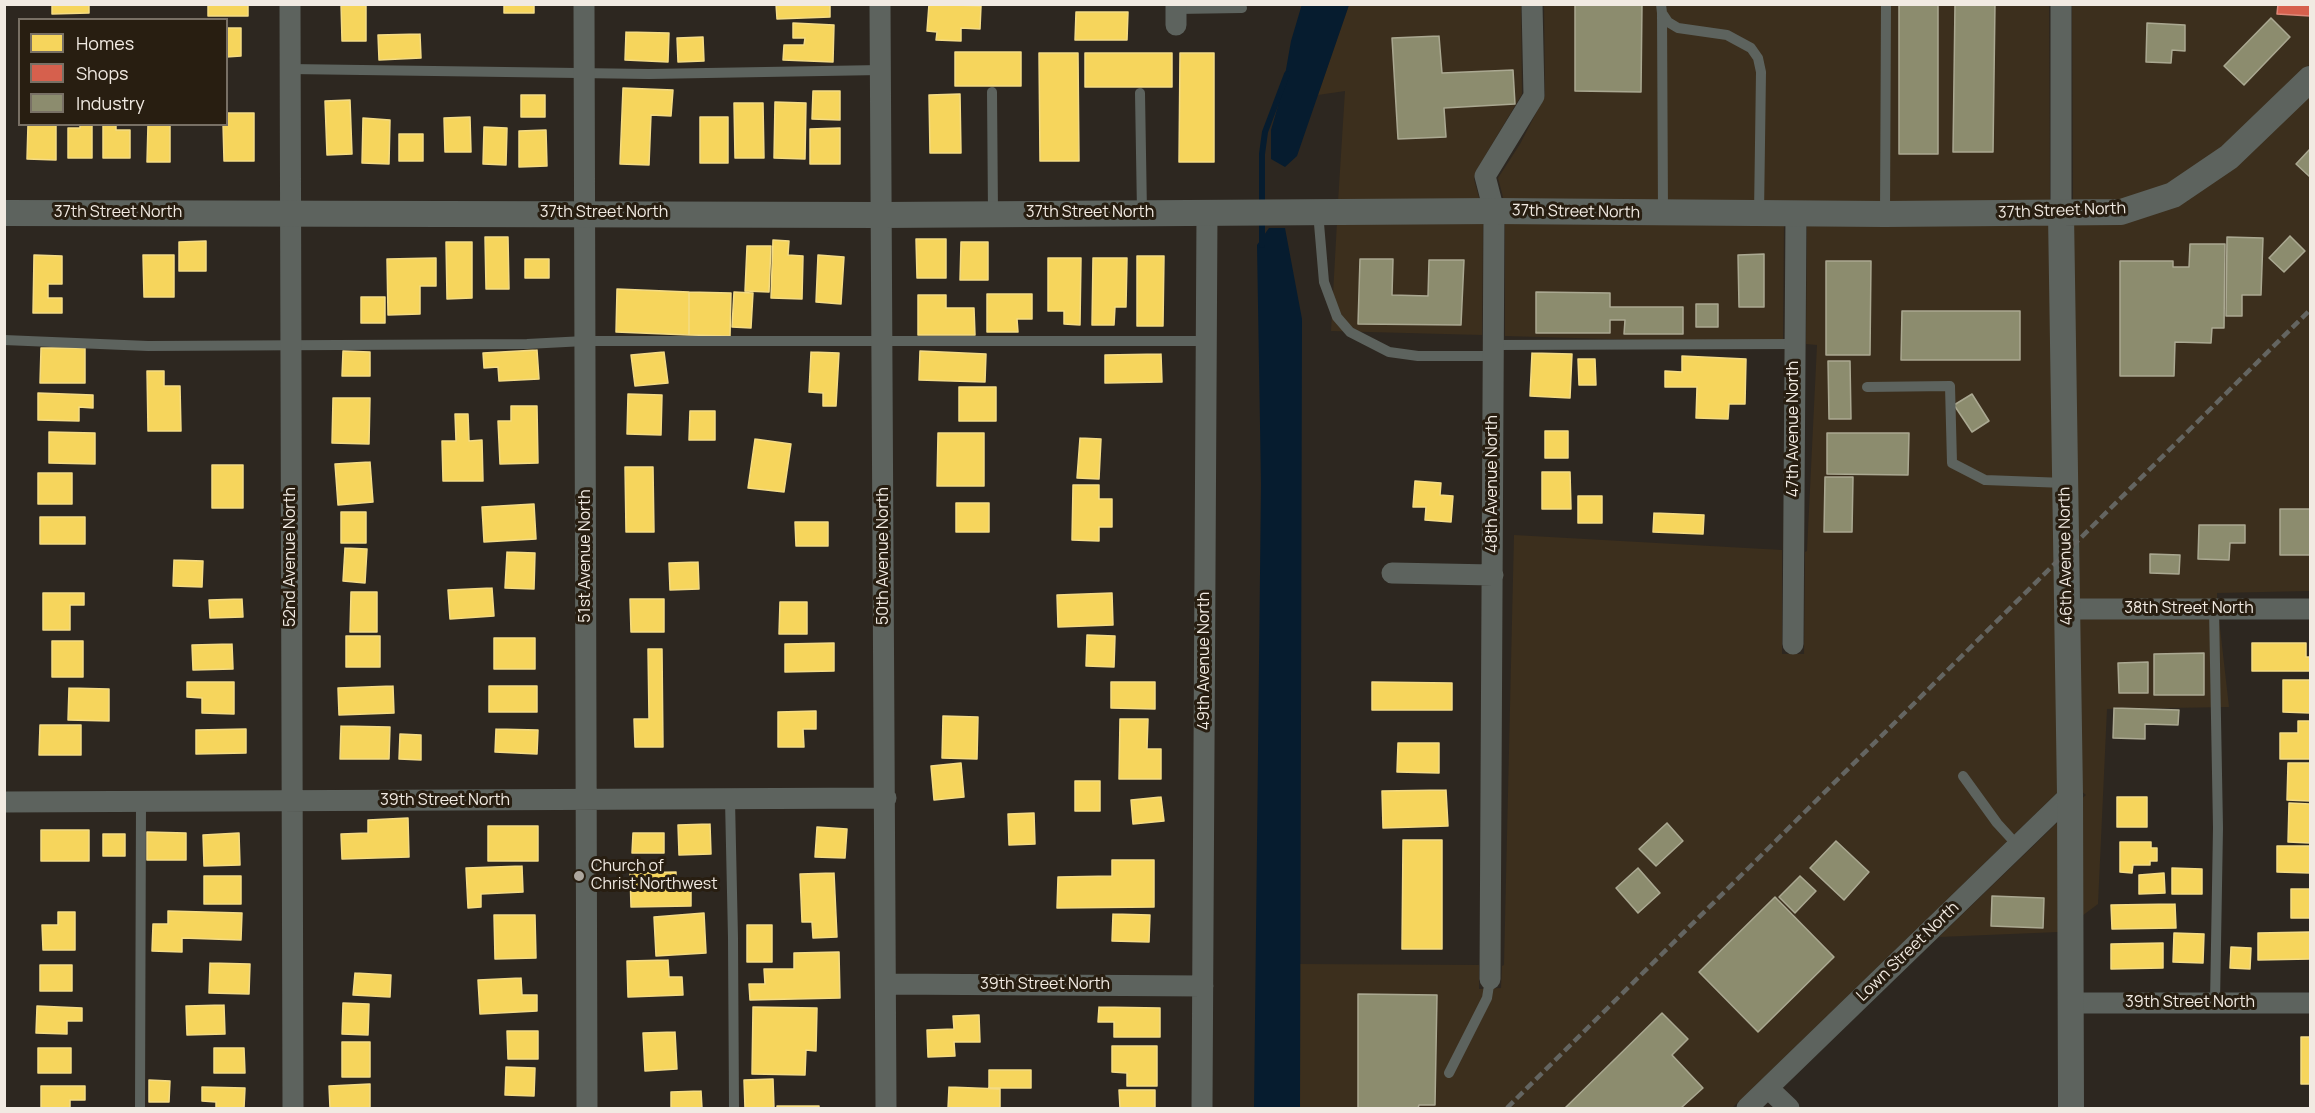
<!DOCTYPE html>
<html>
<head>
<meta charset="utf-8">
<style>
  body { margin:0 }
  #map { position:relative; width:2315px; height:1113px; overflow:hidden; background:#2d2720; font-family:Manrope,sans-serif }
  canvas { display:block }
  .frame { position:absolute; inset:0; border:6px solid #f1eae2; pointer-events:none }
  .legend { position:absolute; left:18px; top:18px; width:210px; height:108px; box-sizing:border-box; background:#281e11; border:2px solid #787065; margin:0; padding:8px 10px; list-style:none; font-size:18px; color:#f1eae2 }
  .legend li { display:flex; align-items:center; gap:12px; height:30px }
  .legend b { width:30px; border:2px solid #787065 }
</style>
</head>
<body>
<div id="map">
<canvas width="2315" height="1113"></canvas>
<div class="frame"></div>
<ul class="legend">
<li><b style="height:16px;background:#f6d55c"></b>Homes</li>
<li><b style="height:16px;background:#d6604d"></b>Shops</li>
<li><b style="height:16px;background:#8c8c6e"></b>Industry</li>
</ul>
</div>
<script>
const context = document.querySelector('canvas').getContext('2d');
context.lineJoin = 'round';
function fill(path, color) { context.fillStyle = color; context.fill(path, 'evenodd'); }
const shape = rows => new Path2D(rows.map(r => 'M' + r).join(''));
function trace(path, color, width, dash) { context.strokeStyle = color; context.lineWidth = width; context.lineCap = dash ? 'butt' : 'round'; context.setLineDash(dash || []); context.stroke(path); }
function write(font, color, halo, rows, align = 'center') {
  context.font = font + ' Manrope,sans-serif'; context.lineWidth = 6; context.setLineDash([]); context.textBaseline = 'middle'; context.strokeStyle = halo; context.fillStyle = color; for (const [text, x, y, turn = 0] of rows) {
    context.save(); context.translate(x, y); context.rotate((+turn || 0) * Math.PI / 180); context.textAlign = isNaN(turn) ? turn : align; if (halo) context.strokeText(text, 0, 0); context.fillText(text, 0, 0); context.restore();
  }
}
const built = shape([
  [1349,5,1521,5,1522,94,1476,171,1474,179,1480,201,1338,202,1345,91,1318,95],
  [1544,5,2049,5,2050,203,1504,201,1498,178,1520,144,1545,96],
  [2072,5,2310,5,2310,64,2221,150,2168,186,2119,201,2073,203],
  [2310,94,2310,591,2217,593,2217,599,2079,599,2073,223,2188,201,2187,198],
  [1483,221,1482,335,1331,331,1337,222],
  [1505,222,1784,224,1783,344,1505,336],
  [1807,224,2050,224,2059,791,1732,1108,1300,1108,1300,964,1479,965,1479,989,1501,988,1502,966,1504,965,1514,535,1782,550,1782,654,1804,654,1805,552,1807,551,1817,345,1806,344],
  [2079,619,2219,619,2229,707,2107,709,2098,904,2082,916,2081,799,2086,795,2081,791],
  [2059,821,2059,932,1939,937]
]);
const water = shape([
  [1302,4,1349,5,1297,156,1285,167,1271,159,1271,130,1282,92,1291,41],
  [1269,228,1285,228,1302,319,1300,1108,1254,1108,1261,485,1257,245]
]);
const homes = shape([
  [52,4,89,4,89,13,52,14,52,4],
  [208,4,248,4,248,16,208,16,208,4],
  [341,4,366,4,366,41,342,41,341,4],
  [504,4,534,4,534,13,504,13,504,4],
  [776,4,830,4,830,17,777,19,776,4],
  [929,4,981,6,980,29,961,28,961,41,936,40,937,32,927,31,929,4],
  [1076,12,1128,12,1127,40,1075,40,1076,12],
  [793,23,834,25,833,62,783,60,784,45,804,45,805,38,793,38,793,23],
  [226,28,241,28,241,56,226,57,226,28],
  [626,32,669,33,668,62,625,60,626,32],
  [420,34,421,58,379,60,378,35,420,34],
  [703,37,704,61,678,62,677,38,703,37],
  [955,52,1021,52,1021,86,955,86,955,52],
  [1039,53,1078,53,1079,161,1040,161,1039,53],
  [1085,53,1172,53,1172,87,1085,87,1085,53],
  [1180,53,1214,53,1214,162,1179,162,1180,53],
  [623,88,673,90,671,116,651,115,649,165,620,164,623,88],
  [813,91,840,91,840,120,812,119,813,91],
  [960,94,961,153,930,153,929,95,960,94],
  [521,95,545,95,545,117,521,117,521,95],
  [350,100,352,154,327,155,325,101,350,100],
  [775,102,806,103,805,159,774,158,775,102],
  [734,103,763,103,764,158,735,158,734,103],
  [226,113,254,113,254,161,224,161,223,124,226,124,226,113],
  [470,117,471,152,445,152,444,118,470,117],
  [700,117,728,117,728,163,700,163,700,117],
  [363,118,390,120,389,164,362,163,363,118],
  [28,124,56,124,56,160,27,159,28,124],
  [80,124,92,124,92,158,68,158,68,128,80,128,80,124],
  [103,124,116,124,116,130,130,130,130,158,103,158,103,124],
  [148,124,170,124,170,162,147,162,148,124],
  [484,127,507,128,506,165,483,164,484,127],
  [840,128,840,164,810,164,810,129,840,128],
  [546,130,547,166,519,167,519,131,546,130],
  [399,134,423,134,423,161,399,161,399,134],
  [485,237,508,237,509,289,486,289,485,237],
  [916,239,946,239,946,278,917,278,916,239],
  [773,240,789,241,788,255,803,256,802,299,771,298,773,240],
  [206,241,206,271,179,271,179,242,206,241],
  [446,242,472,242,472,298,447,299,446,242],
  [961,242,988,242,988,280,960,280,961,242],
  [747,246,771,246,769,292,745,291,747,246],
  [34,255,62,256,62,284,48,284,48,298,62,298,62,313,33,313,34,255],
  [143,255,174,255,174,297,144,297,143,255],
  [818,255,844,257,841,304,816,302,818,255],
  [1137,256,1164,256,1163,326,1137,326,1137,256],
  [436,258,436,286,420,286,420,314,388,315,387,259,436,258],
  [1048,258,1081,258,1080,325,1064,324,1064,311,1048,311,1048,258],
  [1093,258,1127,258,1126,307,1115,307,1114,325,1092,325,1093,258],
  [525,259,549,259,549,278,525,278,525,259],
  [617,289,689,292,689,335,616,332,617,289],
  [689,292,731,293,730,336,689,335,689,292],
  [734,292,753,293,751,328,732,327,734,292],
  [987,294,1032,294,1032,319,1017,319,1018,332,987,332,987,294],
  [918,295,946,295,946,308,974,308,975,335,918,335,918,295],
  [361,297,385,297,385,323,361,323,361,297],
  [41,348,85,348,85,383,40,383,41,348],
  [537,350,539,379,499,381,498,367,484,368,483,353,537,350],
  [343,351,370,352,370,376,342,376,343,351],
  [920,351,986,354,985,382,919,380,920,351],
  [664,352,668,383,635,386,631,355,664,352],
  [811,352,839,353,836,406,823,406,823,393,809,392,811,352],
  [1532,353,1572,354,1570,398,1530,396,1532,353],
  [1161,354,1162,382,1105,383,1105,355,1161,354],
  [1682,356,1746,359,1745,404,1729,404,1728,419,1696,418,1697,387,1665,387,1665,371,1682,372,1682,356],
  [1578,359,1595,359,1596,385,1579,385,1578,359],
  [147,371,164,371,164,386,180,386,181,431,148,431,147,371],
  [959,387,996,387,996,421,959,421,959,387],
  [38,393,93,395,93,408,79,407,79,421,38,420,38,393],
  [628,394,662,395,661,435,627,434,628,394],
  [333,398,370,398,369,444,332,443,333,398],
  [511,406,537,406,538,463,500,464,498,421,511,421,511,406],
  [690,411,715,411,715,440,689,440,690,411],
  [455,414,468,414,469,441,482,440,483,481,443,481,442,441,456,441,455,414],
  [1545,431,1568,431,1568,458,1545,458,1545,431],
  [49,432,95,433,95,464,49,463,49,432],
  [938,433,984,433,984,486,937,486,938,433],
  [1080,438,1101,439,1099,479,1077,478,1080,438],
  [755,439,791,444,784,492,748,488,755,439],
  [370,462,373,502,338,505,335,464,370,462],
  [212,465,243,465,243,508,212,508,212,465],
  [625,467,653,467,654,532,626,532,625,467],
  [1542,472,1570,472,1571,509,1542,509,1542,472],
  [38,473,72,473,72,504,38,504,38,473],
  [1415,481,1441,483,1440,495,1453,496,1451,522,1425,520,1426,507,1413,507,1415,481],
  [1073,485,1099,485,1099,499,1112,499,1112,527,1099,527,1099,541,1072,540,1073,485],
  [1578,496,1602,496,1602,523,1578,523,1578,496],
  [956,503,989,503,989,532,956,532,956,503],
  [534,504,536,539,484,542,482,507,534,504],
  [341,512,366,512,366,543,341,543,341,512],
  [1654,513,1704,515,1703,534,1653,532,1654,513],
  [40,517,85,517,85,544,40,544,40,517],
  [795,522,828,522,828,546,796,546,795,522],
  [345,548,367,549,365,583,343,581,345,548],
  [507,552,535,553,534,589,505,588,507,552],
  [174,560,203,561,202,587,173,586,174,560],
  [698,562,699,589,670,590,669,563,698,562],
  [492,588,494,616,450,619,448,590,492,588],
  [351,592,377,592,377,632,350,632,351,592],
  [43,593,84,593,84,605,70,605,70,630,43,630,43,593],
  [1112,593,1113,625,1058,627,1057,595,1112,593],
  [242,599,243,617,210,618,209,600,242,599],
  [630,599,664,599,664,632,631,632,630,599],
  [780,602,807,602,807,634,779,634,780,602],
  [1087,635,1115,636,1114,667,1086,666,1087,635],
  [346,636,380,636,380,667,346,667,346,636],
  [494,638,535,638,535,669,494,669,494,638],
  [52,641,83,641,83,677,52,677,52,641],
  [834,643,834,671,785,672,785,644,834,643],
  [2252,643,2306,643,2306,657,2310,657,2310,671,2252,671,2252,643],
  [232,644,233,669,193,670,192,645,232,644],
  [648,649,662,649,663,747,635,747,634,719,649,719,648,649],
  [2283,680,2310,680,2310,713,2283,712,2283,680],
  [187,682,234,682,234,714,202,713,202,698,187,697,187,682],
  [1111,682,1155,682,1155,709,1111,708,1111,682],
  [1372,682,1452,683,1452,710,1372,710,1372,682],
  [393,686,394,713,339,715,338,688,393,686],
  [489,686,537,686,537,712,489,712,489,686],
  [69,688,109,689,109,721,68,720,69,688],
  [816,711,816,729,803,729,804,747,778,747,778,712,816,711],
  [943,716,978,717,977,759,942,758,943,716],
  [1120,719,1148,719,1147,749,1161,749,1161,779,1119,779,1120,719],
  [2298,721,2310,721,2310,759,2280,759,2280,733,2298,733,2298,721],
  [40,725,81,725,81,755,39,755,40,725],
  [341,726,390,727,389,759,340,759,341,726],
  [246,729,246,753,196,754,196,730,246,729],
  [496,729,538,730,537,754,495,752,496,729],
  [400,734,421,735,421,760,399,759,400,734],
  [1398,743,1439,743,1439,773,1397,772,1398,743],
  [961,763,964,797,934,800,931,766,961,763],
  [2288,763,2310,763,2310,801,2287,800,2288,763],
  [1075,781,1100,781,1100,811,1075,811,1075,781],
  [1446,790,1448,826,1383,828,1382,791,1446,790],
  [1161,797,1164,821,1133,824,1131,800,1161,797],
  [2117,797,2147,797,2147,827,2117,827,2117,797],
  [2289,803,2310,804,2310,843,2288,842,2289,803],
  [1034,813,1035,844,1009,845,1008,814,1034,813],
  [408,818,409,857,342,859,341,834,368,833,368,820,408,818],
  [710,824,711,854,679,855,678,825,710,824],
  [488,826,538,826,538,861,488,861,488,826],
  [817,827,847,829,845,858,815,857,817,827],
  [41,830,89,830,89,861,41,861,41,830],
  [147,832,186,833,186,860,147,860,147,832],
  [239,833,240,865,204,866,203,835,239,833],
  [633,833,664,833,664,853,632,853,633,833],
  [103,834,125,834,125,856,103,856,103,834],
  [1403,840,1442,840,1442,949,1402,949,1403,840],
  [2120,842,2151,842,2151,848,2157,848,2157,861,2150,861,2150,865,2133,865,2132,873,2120,872,2120,842],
  [2277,846,2310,846,2310,873,2277,872,2277,846],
  [1112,860,1154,860,1154,907,1057,908,1058,877,1112,876,1112,860],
  [522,866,523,892,481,894,481,907,468,908,466,868,522,866],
  [2172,868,2202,869,2202,894,2172,894,2172,868],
  [676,872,676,889,691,889,691,906,631,907,630,873,676,872],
  [834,873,837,937,813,938,812,922,802,922,800,874,834,873],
  [2164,873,2165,893,2139,894,2139,875,2164,873],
  [204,876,241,876,241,904,204,904,204,876],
  [2291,889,2310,889,2310,918,2291,918,2291,889],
  [2175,904,2176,928,2112,929,2111,905,2175,904],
  [168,911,242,913,241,940,182,938,182,952,152,951,153,924,168,924,168,911],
  [58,912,75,912,75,950,43,950,42,925,58,925,58,912],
  [704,913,706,953,656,956,654,917,704,913],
  [1113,914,1150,915,1149,942,1112,941,1113,914],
  [494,915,535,915,536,958,495,959,494,915],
  [747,925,772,925,772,962,747,962,747,925],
  [2310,932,2310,959,2258,960,2258,933,2310,932],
  [2174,933,2204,934,2203,963,2173,962,2174,933],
  [2163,943,2163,968,2111,969,2111,944,2163,943],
  [2231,947,2251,948,2250,969,2230,968,2231,947],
  [839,952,840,998,750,1000,749,984,765,984,764,969,794,969,794,953,839,952],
  [668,960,669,977,682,977,683,995,628,997,627,961,668,960],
  [210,963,250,964,249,994,209,993,210,963],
  [40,965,72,965,72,991,40,991,40,965],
  [355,973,391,975,390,997,353,995,355,973],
  [521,978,522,995,537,995,537,1011,480,1014,478,980,521,978],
  [343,1003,369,1004,368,1035,342,1034,343,1003],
  [224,1005,225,1034,187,1035,186,1006,224,1005],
  [37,1006,82,1008,82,1021,67,1021,67,1034,36,1033,37,1006],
  [753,1007,817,1008,816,1051,806,1050,805,1075,752,1074,753,1007],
  [1099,1007,1160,1008,1160,1037,1114,1037,1114,1022,1098,1022,1099,1007],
  [979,1015,980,1042,954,1042,955,1056,928,1057,927,1030,954,1029,953,1016,979,1015],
  [507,1031,538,1031,538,1059,508,1059,507,1031],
  [675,1032,677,1069,645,1071,643,1033,675,1032],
  [2301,1037,2310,1037,2310,1084,2301,1084,2301,1037],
  [342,1042,370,1042,370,1077,342,1077,342,1042],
  [1112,1046,1157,1046,1157,1086,1127,1086,1127,1073,1112,1072,1112,1046],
  [38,1048,71,1048,71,1073,38,1073,38,1048],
  [214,1048,244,1048,245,1073,214,1073,214,1048],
  [506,1067,535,1068,534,1096,505,1095,506,1067],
  [989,1070,1031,1070,1031,1088,989,1088,989,1070],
  [773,1079,774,1108,745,1108,744,1080,773,1079],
  [149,1080,170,1081,169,1102,149,1102,149,1080],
  [370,1084,370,1108,330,1108,329,1086,370,1084],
  [41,1086,85,1086,85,1100,70,1100,70,1108,41,1108,41,1086],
  [202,1087,245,1088,244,1108,216,1108,216,1102,202,1101,202,1087],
  [949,1087,1000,1089,1000,1108,948,1108,949,1087],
  [1119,1090,1155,1090,1155,1108,1120,1108,1119,1090],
  [701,1091,702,1108,671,1108,671,1092,701,1091],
  [777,1106,819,1106,819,1108,777,1108,777,1106]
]);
const shops = shape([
  [2278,4,2310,4,2310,16,2277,14,2278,4]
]);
const industry = shape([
  [1575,4,1642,4,1641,92,1575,91,1575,4],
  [1899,4,1938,4,1938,154,1899,154,1899,4],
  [1955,4,1995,4,1993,152,1953,152,1955,4],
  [2271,18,2290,37,2244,85,2224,66,2271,18],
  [2147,23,2185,25,2185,51,2172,50,2171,63,2146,62,2147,23],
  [1439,36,1442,73,1513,70,1515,104,1444,108,1446,137,1398,139,1392,38,1439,36],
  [2310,149,2310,177,2296,164,2310,149],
  [2290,236,2305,251,2284,272,2269,258,2290,236],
  [2227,237,2263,238,2261,295,2242,295,2242,316,2226,316,2227,237],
  [2190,244,2225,244,2224,328,2212,328,2211,343,2175,342,2174,376,2120,376,2120,261,2173,261,2173,267,2189,267,2190,244],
  [1764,254,1764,307,1739,307,1738,255,1764,254],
  [1360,259,1393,259,1392,295,1428,296,1429,260,1464,260,1461,325,1358,324,1360,259],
  [1826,261,1871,261,1870,355,1826,355,1826,261],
  [1536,292,1610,293,1610,307,1683,307,1683,334,1624,334,1625,320,1610,320,1610,333,1536,333,1536,292],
  [1696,304,1718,304,1718,327,1696,327,1696,304],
  [1902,311,2020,311,2020,360,1901,360,1902,311],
  [1828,361,1850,361,1851,419,1829,419,1828,361],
  [1972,394,1989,421,1972,432,1954,405,1972,394],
  [1827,433,1909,433,1908,475,1827,474,1827,433],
  [1825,477,1853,477,1852,532,1824,532,1825,477],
  [2280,509,2310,509,2310,555,2280,555,2280,509],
  [2199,525,2245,525,2245,543,2230,543,2229,560,2198,559,2199,525],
  [2150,554,2180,555,2179,574,2150,573,2150,554],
  [2204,653,2204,695,2154,695,2154,654,2204,653],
  [2148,662,2148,693,2119,693,2118,663,2148,662],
  [2114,708,2179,710,2178,725,2145,724,2145,739,2113,738,2114,708],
  [1667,823,1683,841,1656,866,1639,849,1667,823],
  [1836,841,1869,872,1844,900,1810,868,1836,841],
  [1638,868,1660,893,1638,913,1616,888,1638,868],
  [1800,876,1816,891,1795,913,1779,897,1800,876],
  [1992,896,2044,898,2043,928,1991,926,1992,896],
  [1775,897,1834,957,1758,1032,1699,972,1775,897],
  [1358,994,1437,995,1435,1105,1419,1105,1418,1108,1358,1108,1358,994],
  [1662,1013,1688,1039,1672,1055,1703,1088,1681,1108,1565,1108,1662,1013]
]);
const stream = shape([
  [1262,206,1262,154,1265,132,1287,74],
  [1262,245,1262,220]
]);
const service = shape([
  [1661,4,1662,13,1668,22,1678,28,1727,35,1751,48,1758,58,1761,72,1759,214],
  [1176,9,1242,8],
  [1662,13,1663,213],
  [290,69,649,74,881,70],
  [992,92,993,214],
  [1140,93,1142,213],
  [1318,212,1324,282,1337,317,1350,332,1389,352,1418,356,1494,356],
  [1885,214,1886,4],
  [4,340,148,346,527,344,585,341,1206,341],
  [1494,345,1795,344],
  [1867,387,1950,386,1952,463,1985,480,2065,483],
  [2214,609,2218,828,2215,1003],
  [1963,776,1997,823,2018,846],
  [730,800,733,938,734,1108],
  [1449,1073,1487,998,1490,979],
  [140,1108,141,802]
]);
const minor = shape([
  [290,4,293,1108],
  [584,4,587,1108],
  [880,4,886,1108],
  [1176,4,1176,25],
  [2061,4,2061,214],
  [1392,573,1493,575],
  [2068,609,2310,609],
  [1793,644,1796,214],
  [4,802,886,798],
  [1490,979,1494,211,1485,176,1534,96,1532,4],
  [886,984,1203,986],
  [2070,1003,2310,1003],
  [1768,1088,1789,1108],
  [1202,1108,1207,213],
  [1747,1108,2070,795]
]);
const tertiary = shape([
  [4,213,882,215,1494,211,1885,214,2121,212,2173,195,2229,157,2310,79],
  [2061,214,2070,795,2071,1108]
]);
const rail = shape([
  [1507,1108,2310,310]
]);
const markers = [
  [579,876,6,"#aca69e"]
];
const streetNames = [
  ["37th Street North",2062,211,-2],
  ["37th Street North",1576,212,1],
  ["37th Street North",118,213],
  ["37th Street North",604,213],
  ["37th Street North",1090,213],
  ["47th Avenue North",1794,429,-90],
  ["48th Avenue North",1493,484,-90],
  ["51st Avenue North",586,556,-90],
  ["50th Avenue North",884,556,-90],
  ["46th Avenue North",2066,556,-91],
  ["52nd Avenue North",291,557,-90],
  ["38th Street North",2189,609],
  ["49th Avenue North",1205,661,-90],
  ["39th Street North",445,801],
  ["Lown Street North",1908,952,-44],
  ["39th Street North",1045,985],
  ["39th Street North",2190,1003]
];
const poiNames = [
  ["Church of",591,867],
  ["Christ Northwest",591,885]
];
fill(built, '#3c2f1d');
fill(water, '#061c2f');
fill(homes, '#f6d55c');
trace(homes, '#f4db84', 1.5);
fill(shops, '#d6604d');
trace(shops, '#de897a', 1.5);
fill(industry, '#8c8c6e');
trace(industry, '#aaa891', 1.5);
trace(stream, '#061c2f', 6);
trace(service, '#5d635e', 10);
trace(minor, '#5d635e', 21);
trace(tertiary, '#5d635e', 26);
trace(rail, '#646561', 4.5, [9, 4.5]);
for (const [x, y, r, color] of markers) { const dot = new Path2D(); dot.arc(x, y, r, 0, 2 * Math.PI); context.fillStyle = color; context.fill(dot); trace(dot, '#281e11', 2); }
write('16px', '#f1eae2', '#281e11', streetNames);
write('16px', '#f1eae2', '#281e11', poiNames, 'left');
</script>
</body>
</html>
